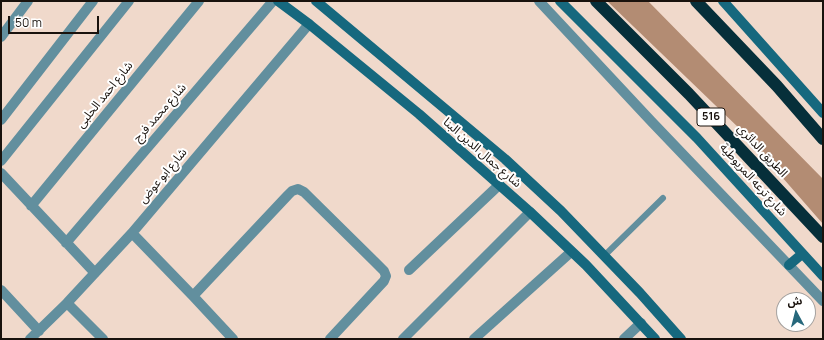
<!DOCTYPE html>
<html>
<head>
<meta charset="utf-8">
<style>
  body { margin:0 }
  #map { position:relative; width:824px; height:340px; overflow:hidden; background:#f0d9cb; font-family:Manrope,"Noto Sans Arabic",sans-serif }
  canvas { display:block }
  .frame { position:absolute; inset:0; border:2px solid #19120d; pointer-events:none }
  .north { position:absolute; left:776px; top:292px; width:40px; height:40px; box-sizing:border-box; background:#fff; border:1px solid #a3a09e; border-radius:50%; rotate:353deg; font-size:11px; font-weight:700; line-height:16px; text-align:center; color:#19120d }
  .north::after { content:''; display:block; margin:auto; width:14px; height:18px; background:#27687c; clip-path:polygon(50% 0,100% 100%,50% 72%,0 100%) }
  .scale { position:absolute; left:8px; top:16px; width:91px; height:18px; box-sizing:border-box; border:2px solid #19120d; border-top:0; padding-left:5px; font-size:12px; line-height:14px; white-space:nowrap; color:#19120d; -webkit-text-stroke:3px #fff; paint-order:stroke }
</style>
</head>
<body>
<div id="map">
<canvas width="824" height="340"></canvas>
<div class="frame"></div>
<div class="north">ش</div>
<div class="scale">50 m</div>
</div>
<script>
const context = document.querySelector('canvas').getContext('2d');
context.lineJoin = 'round';
function fill(path, color) { context.fillStyle = color; context.fill(path, 'evenodd'); }
const shape = rows => new Path2D(rows.map(r => 'M' + r).join(''));
function trace(path, color, width, dash) { context.strokeStyle = color; context.lineWidth = width; context.lineCap = dash ? 'butt' : 'round'; context.setLineDash(dash || []); context.stroke(path); }
function write(font, color, halo, rows, align = 'center') {
  context.font = font + ' Manrope,"Noto Sans Arabic",sans-serif'; context.lineWidth = 4; context.setLineDash([]); context.textBaseline = 'middle'; context.strokeStyle = halo; context.fillStyle = color; for (const [text, x, y, turn = 0] of rows) {
    context.save(); context.translate(x, y); context.rotate((+turn || 0) * Math.PI / 180); context.textAlign = isNaN(turn) ? turn : align; if (halo) context.strokeText(text, 0, 0); context.fillText(text, 0, 0); context.restore();
  }
}
const water = shape([
  [607,1,648,1,823,179,823,224,741,130]
]);
const service = shape([
  [604,256,663,198]
]);
const minor = shape([
  [539,1,651,121,823,301],
  [1,37,28,1],
  [1,120,93,1],
  [1,161,129,1],
  [1,173,95,273],
  [31,206,199,1],
  [132,233,193,296,233,339],
  [66,243,273,1],
  [409,270,499,185],
  [1,290,39,331],
  [193,296,288,195,292,191,298,189,304,192,374,261,384,271,386,276,384,281,330,339],
  [67,303,103,339],
  [30,339,67,303,132,233,309,24],
  [403,339,530,212],
  [474,339,571,252],
  [624,339,641,323]
]);
const secondary = shape([
  [278,1,309,24,419,114,530,212,586,265,655,339],
  [316,1,505,159,561,211,640,293,681,339],
  [560,1,697,138,823,276],
  [723,1,823,113],
  [789,265,802,254]
]);
const motorway = shape([
  [596,1,689,94,823,237],
  [696,1,777,86,823,139]
]);
const shields = [
  [711,117,28]
];
const shieldNames = [
  ["516",711,117]
];
const streetNames = [
  ["شارع احمد الحلبى",105,95,-51],
  ["شارع محمد فرج",160,113,-49],
  ["الطريق الدائري",762,151,47],
  ["شارع جمال الدين البنا",482,153,41],
  ["شارع ابو عوض",163,176,-50],
  ["شارع ترعه المريوطية",753,180,48]
];
fill(water, '#b38c73');
trace(service, '#628f9e', 6);
trace(minor, '#628f9e', 10);
trace(secondary, '#16687e', 10);
trace(motorway, '#062f3a', 12);
for (const [x, y, w] of shields) { const box = new Path2D(); box.roundRect(x - w / 2, y - 9, w, 18, 3); context.fillStyle = '#fff'; context.fill(box); trace(box, '#19120d', 1); }
write('bold 11px', '#19120d', null, shieldNames);
write('12px', '#19120d', '#fff', streetNames);
</script>
</body>
</html>
